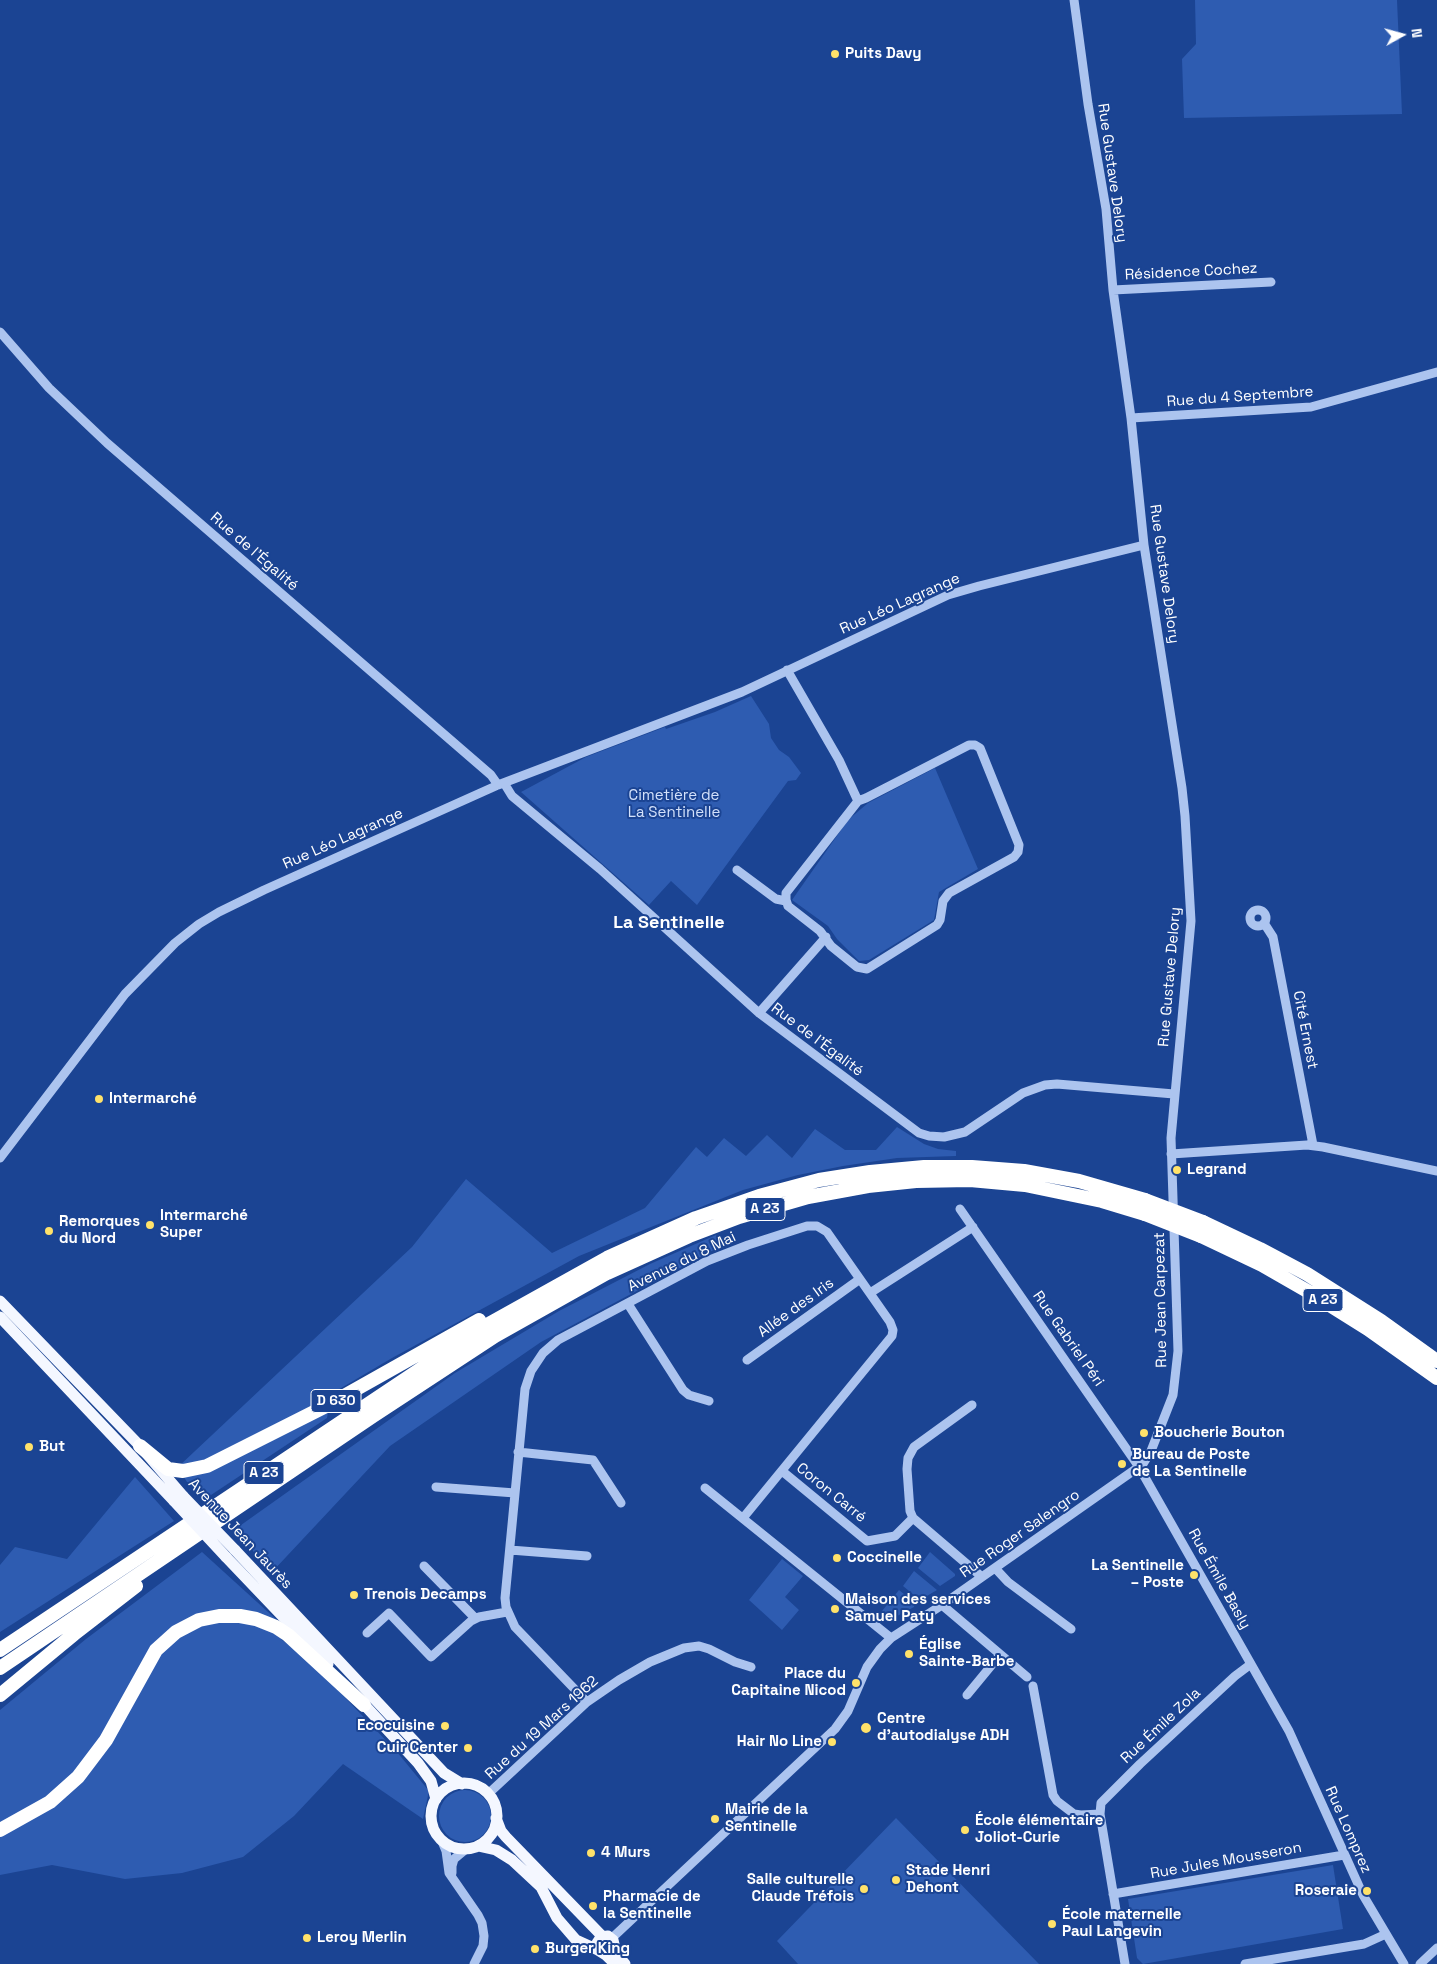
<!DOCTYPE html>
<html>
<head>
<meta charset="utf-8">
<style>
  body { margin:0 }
  #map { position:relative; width:1437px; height:1964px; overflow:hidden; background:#1b4493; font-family:"Space Grotesk",sans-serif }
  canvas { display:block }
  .north { position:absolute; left:1377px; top:10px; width:50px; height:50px; -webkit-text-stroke:4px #1b4493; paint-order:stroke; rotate:83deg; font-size:14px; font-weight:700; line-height:20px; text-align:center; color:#fff }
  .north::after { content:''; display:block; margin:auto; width:18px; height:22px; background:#fff; clip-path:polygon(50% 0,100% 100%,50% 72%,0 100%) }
</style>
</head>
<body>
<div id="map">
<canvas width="1437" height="1964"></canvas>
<div class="north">N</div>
</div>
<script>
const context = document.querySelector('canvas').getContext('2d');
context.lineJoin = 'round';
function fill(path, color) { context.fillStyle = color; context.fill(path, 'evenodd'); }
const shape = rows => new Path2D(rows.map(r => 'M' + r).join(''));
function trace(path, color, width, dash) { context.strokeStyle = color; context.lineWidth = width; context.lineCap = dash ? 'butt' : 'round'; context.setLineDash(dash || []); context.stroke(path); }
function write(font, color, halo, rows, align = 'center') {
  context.font = font + ' "Space Grotesk",sans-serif'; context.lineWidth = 4; context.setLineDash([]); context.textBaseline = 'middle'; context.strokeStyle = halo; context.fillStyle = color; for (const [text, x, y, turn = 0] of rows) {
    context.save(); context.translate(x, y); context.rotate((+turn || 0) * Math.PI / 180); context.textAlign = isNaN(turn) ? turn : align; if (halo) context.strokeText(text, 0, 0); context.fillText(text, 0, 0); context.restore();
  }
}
const green = shape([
  [1195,0,1397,0,1402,114,1184,118,1182,59,1196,44],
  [751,696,769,724,771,738,779,750,789,757,801,773,796,780,788,781,697,905,671,881,649,905,521,792,586,757,665,727,666,729,715,712],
  [935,768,978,869,939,892,934,920,869,960,859,961,837,939,828,926,792,900,848,820,868,803],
  [897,1127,924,1144,938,1149,956,1151,956,1156,897,1158,843,1166,798,1175,743,1190,579,1256,392,1358,331,1394,327,1418,205,1499,187,1482,178,1467,412,1247,466,1179,552,1253,645,1208,696,1147,707,1157,724,1138,746,1156,767,1135,792,1158,815,1129,845,1150,876,1150],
  [716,1235,721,1246,541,1342,390,1446,272,1572,234,1530,455,1373,559,1311,650,1264],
  [135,1477,174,1521,0,1632,0,1565,15,1547,67,1559],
  [202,1552,279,1622,281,1639,312,1663,397,1752,429,1791,423,1819,343,1764,294,1816,243,1857,182,1873,125,1879,52,1865,0,1875,0,1710,86,1639],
  [930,1552,955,1574,955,1576,940,1586,918,1568],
  [782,1559,803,1576,785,1597,799,1610,782,1630,749,1600],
  [914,1571,937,1590,920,1600,903,1586],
  [899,1590,915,1603,914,1607,886,1622,878,1616],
  '439 1816a26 26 0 1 1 52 0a26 26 0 1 1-52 0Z',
  [896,1818,1039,1964,798,1964,777,1941],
  [1333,1865,1343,1929,1143,1964,1137,1958,1128,1899]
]);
const minor = shape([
  [1113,290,1271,282],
  [0,332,49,388,107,443,491,775,498,785],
  [1131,418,1311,407,1437,372],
  [787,670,839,760,858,801,866,798,969,745,975,745,980,748,1019,845,1018,852,1014,857,949,893,943,901,940,920,937,925,867,969,857,967,831,946,820,931,788,906,786,900,786,893,858,801],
  [504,783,512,796,600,869,759,1013,919,1133,929,1136,944,1137,965,1132,1023,1093,1045,1085,1057,1084,1174,1094],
  [737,870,776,899,786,901],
  '1250 918a8 8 0 1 1 16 0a8 8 0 1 1-16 0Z',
  [1264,923,1273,937,1313,1145],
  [759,1013,826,937],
  [1171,1154,1307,1145,1323,1147,1437,1171],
  [0,1158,125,994,175,943,199,924,219,912,264,890,498,785,742,692,948,595,979,586,1144,545],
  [960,1209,1139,1467,1289,1731,1363,1895,1404,1964],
  [870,1293,973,1227],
  [628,1304,683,1390,689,1395,709,1401],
  [747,1360,860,1279],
  [972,1405,914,1447,908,1458,907,1469,910,1511,913,1518,982,1577],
  [518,1452,593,1460,621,1503],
  [782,1471,867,1541,895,1536,913,1518],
  [436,1487,515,1493],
  [705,1488,891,1638],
  [510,1550,587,1556],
  [424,1566,475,1618],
  [995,1568,1008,1582,1071,1629],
  [942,1605,1027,1677],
  [367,1633,389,1613,431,1657,471,1621,479,1617,507,1612],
  [1033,1686,1053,1795,1057,1801,1074,1814,1081,1815,1100,1814],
  [967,1695,1000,1655],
  [587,1702,515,1627,506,1607,505,1598,525,1389,531,1371,543,1353,558,1340,707,1261,748,1245,807,1226,817,1226,827,1232,890,1322,893,1330,892,1336,743,1518],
  [488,1794,587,1702,619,1680,650,1662,684,1648,699,1646,709,1649,735,1662,751,1667],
  [441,1839,446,1851,449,1873,478,1915,482,1923,484,1936,483,1946,474,1964],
  [452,1873,452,1866,454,1859,466,1849],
  [1113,1894,1344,1855],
  [612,1938,835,1729,848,1711,867,1667,880,1649,891,1638,942,1605,1143,1464,1151,1451,1173,1395,1178,1351,1171,1138,1191,921,1185,816,1182,788,1144,545,1131,418,1113,290,1106,209,1088,104,1074,0],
  [1125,1964,1100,1814,1101,1803,1140,1764,1235,1676,1251,1664],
  [1245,1964,1364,1944,1386,1934],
  [1420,1964,1437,1948]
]);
const major = shape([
  [0,1301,140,1446,183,1496],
  [0,1317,174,1501],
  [235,1550,444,1773,462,1784],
  [226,1557,328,1664],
  [359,1699,418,1763,431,1781,436,1799],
  '431 1816a33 33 0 1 1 66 0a33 33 0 1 1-66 0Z',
  [496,1818,501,1831,506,1837,603,1937],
  [478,1846,496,1850,512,1860,541,1887,557,1918,576,1940,598,1950],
  [615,1964,606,1955,598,1950,597,1943,601,1937,608,1936,613,1940,616,1953,625,1964]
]);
const highway = shape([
  [1203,1222,1260,1249,1307,1274,1381,1321,1437,1361],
  [1201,1236,1262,1265,1309,1292,1368,1329,1437,1378],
  [140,1446,168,1469,183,1471,207,1466,328,1405,479,1320],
  [0,1650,485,1326,607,1258,696,1218,759,1196,819,1180,870,1172,924,1167,972,1167,1024,1171,1079,1181,1145,1200],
  [0,1668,373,1416,495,1336,607,1273,689,1236,739,1217,808,1197,868,1186,916,1181,970,1180,1025,1185,1102,1201,1145,1214],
  [0,1695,74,1634,136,1586],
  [0,1830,50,1802,78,1777,106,1740,156,1650,176,1632,199,1620,219,1616,240,1616,256,1619,276,1627,288,1635,364,1705]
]);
const majorBridge = shape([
  [183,1496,235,1550],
  [174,1501,226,1557]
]);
const highwayBridge = shape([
  [1145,1200,1203,1222],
  [1145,1214,1201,1236]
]);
const markers = [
  [835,54,5,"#ffe26a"],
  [99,1099,5,"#ffe26a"],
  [1177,1170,5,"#ffe26a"],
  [150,1225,5,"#ffe26a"],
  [49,1231,5,"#ffe26a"],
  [1144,1433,5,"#ffe26a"],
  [29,1447,5,"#ffe26a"],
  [1122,1464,5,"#ffe26a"],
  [837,1558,5,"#ffe26a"],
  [1194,1575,5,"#ffe26a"],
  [354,1595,5,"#ffe26a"],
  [835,1609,5,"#ffe26a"],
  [909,1654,5,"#ffe26a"],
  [856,1683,5,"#ffe26a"],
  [445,1726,5,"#ffe26a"],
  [866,1728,6,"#ffe26a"],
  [832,1742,5,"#ffe26a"],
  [468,1748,5,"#ffe26a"],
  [715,1819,5,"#ffe26a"],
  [965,1830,5,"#ffe26a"],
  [591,1853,5,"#ffe26a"],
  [896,1880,5,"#ffe26a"],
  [864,1889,5,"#ffe26a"],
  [1367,1891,5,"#ffe26a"],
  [593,1906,5,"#ffe26a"],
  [1052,1924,5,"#ffe26a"],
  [307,1938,5,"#ffe26a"],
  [535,1949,5,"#ffe26a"]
];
const shields = [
  [765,1209,40],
  [1323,1300,40],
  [336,1401,50],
  [264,1473,40]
];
const shieldNames = [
  ["A 23",765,1209],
  ["A 23",1323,1300],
  ["D 630",336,1401],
  ["A 23",264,1473]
];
const poiNames = [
  ["Puits Davy",845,54],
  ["Intermarché",109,1099],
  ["Legrand",1187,1170],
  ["Intermarché",160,1216],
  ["Super",160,1233],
  ["Remorques",59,1222],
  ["du Nord",59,1239],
  ["Boucherie Bouton",1154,1433],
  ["But",39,1447],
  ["Bureau de Poste",1132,1455],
  ["de La Sentinelle",1132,1472],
  ["Coccinelle",847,1558],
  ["La Sentinelle",1184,1566,"right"],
  ["– Poste",1184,1583,"right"],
  ["Trenois Decamps",364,1595],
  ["Maison des services",845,1600],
  ["Samuel Paty",845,1617],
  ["Église",919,1645],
  ["Sainte-Barbe",919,1662],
  ["Place du",846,1674,"right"],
  ["Capitaine Nicod",846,1691,"right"],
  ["Centre",877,1719],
  ["d'autodialyse ADH",877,1736],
  ["Ecocuisine",435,1726,"right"],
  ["Hair No Line",822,1742,"right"],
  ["Cuir Center",458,1748,"right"],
  ["Mairie de la",725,1810],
  ["Sentinelle",725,1827],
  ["École élémentaire",975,1821],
  ["Joliot-Curie",975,1838],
  ["4 Murs",601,1853],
  ["Stade Henri",906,1871],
  ["Dehont",906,1888],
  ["Salle culturelle",854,1880,"right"],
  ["Claude Tréfois",854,1897,"right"],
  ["Roseraie",1357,1891,"right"],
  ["Pharmacie de",603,1897],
  ["la Sentinelle",603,1914],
  ["École maternelle",1062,1915],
  ["Paul Langevin",1062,1932],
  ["Leroy Merlin",317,1938],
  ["Burger King",545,1949]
];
const streetNames = [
  ["Rue Gustave Delory",1112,173,82],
  ["Résidence Cochez",1191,272,-3],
  ["Rue du 4 Septembre",1240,397,-4],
  ["Rue de l'Égalité",254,552,41],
  ["Rue Gustave Delory",1164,574,82],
  ["Rue Léo Lagrange",900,604,-24],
  ["Rue Léo Lagrange",343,839,-24],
  ["Rue Gustave Delory",1170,977,-85],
  ["Cité Ernest",1305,1030,79],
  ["Rue de l'Égalité",817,1040,37],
  ["Avenue du 8 Mai",682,1262,-26],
  ["Rue Jean Carpezat",1161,1300,-91],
  ["Allée des Iris",796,1308,-36],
  ["Rue Gabriel Péri",1068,1339,55],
  ["Coron Carré",831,1493,39],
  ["Avenue Jean Jaurès",240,1534,47],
  ["Rue Roger Salengro",1020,1534,-35],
  ["Rue Émile Basly",1219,1579,61],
  ["Rue Émile Zola",1161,1726,-43],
  ["Rue du 19 Mars 1962",542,1728,-42],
  ["Rue Lomprez",1348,1830,66],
  ["Rue Jules Mousseron",1226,1861,-10]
];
const parkNames = [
  ["Cimetière de",674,796],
  ["La Sentinelle",674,813]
];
const quarterNames = [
  ["La Sentinelle",669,923]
];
fill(green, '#2e5cb1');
trace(minor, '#acc4ef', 9);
trace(major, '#f4f7ff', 11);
trace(highway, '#fff', 14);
trace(majorBridge, '#f4f7ff', 11);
trace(highwayBridge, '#fff', 14);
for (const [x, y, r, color] of markers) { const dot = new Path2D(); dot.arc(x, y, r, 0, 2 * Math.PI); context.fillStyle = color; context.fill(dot); trace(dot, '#1b4493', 2); }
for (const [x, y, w] of shields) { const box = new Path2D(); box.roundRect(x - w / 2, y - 11.5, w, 23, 4); context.fillStyle = '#1b4493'; context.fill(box); trace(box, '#fff', 1); }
write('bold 14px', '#fff', null, shieldNames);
write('bold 15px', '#fff', '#1b4493', poiNames, 'left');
write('15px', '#fff', '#1b4493', streetNames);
write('15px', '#d3e1fb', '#1b4493', parkNames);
write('bold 18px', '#fff', '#1b4493', quarterNames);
</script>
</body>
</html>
